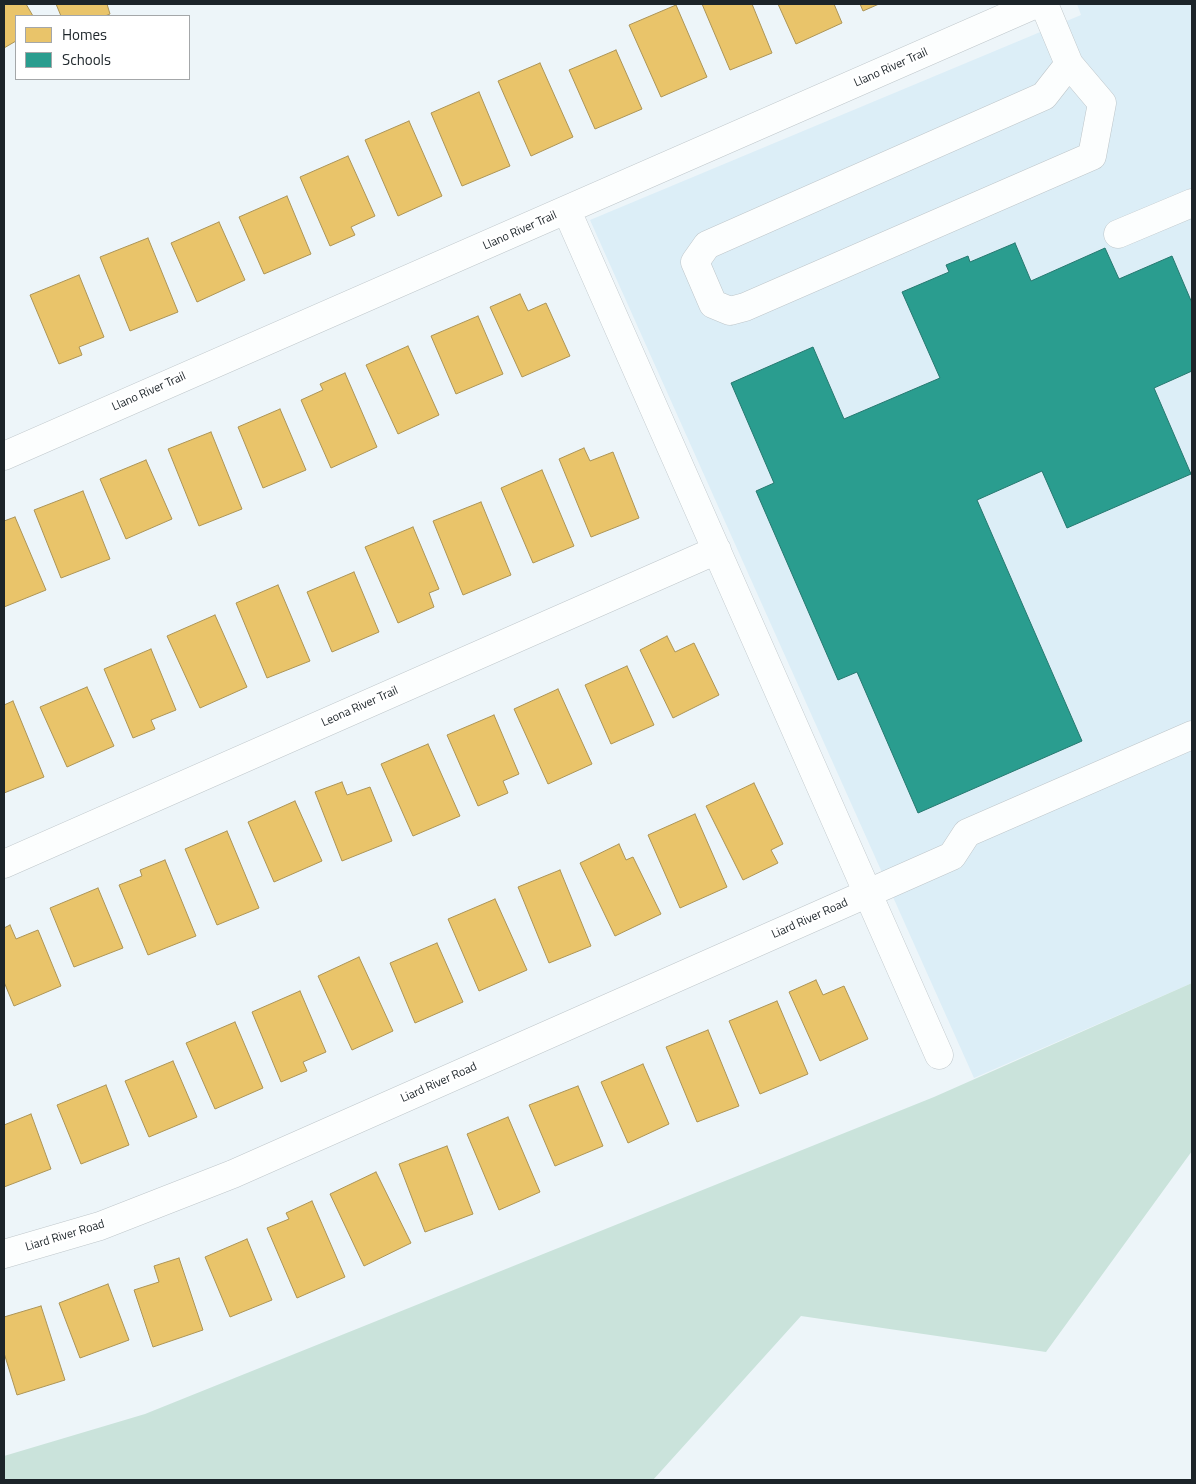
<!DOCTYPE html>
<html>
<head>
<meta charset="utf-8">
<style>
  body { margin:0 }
  #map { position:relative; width:1196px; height:1484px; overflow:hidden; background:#edf5f9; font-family:"Titillium Web",sans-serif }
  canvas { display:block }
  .frame { position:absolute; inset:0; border:5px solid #1c2429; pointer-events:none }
  .legend { position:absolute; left:15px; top:15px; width:175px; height:65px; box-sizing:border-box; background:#fff; border:1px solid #a4a7a9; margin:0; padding:6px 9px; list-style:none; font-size:15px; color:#1c2429 }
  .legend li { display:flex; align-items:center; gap:10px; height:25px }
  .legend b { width:25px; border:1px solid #a4a7a9 }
</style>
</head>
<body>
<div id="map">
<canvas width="1196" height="1484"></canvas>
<div class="frame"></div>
<ul class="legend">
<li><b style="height:14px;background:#e9c46a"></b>Homes</li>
<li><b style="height:14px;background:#2a9d8f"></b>Schools</li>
</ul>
</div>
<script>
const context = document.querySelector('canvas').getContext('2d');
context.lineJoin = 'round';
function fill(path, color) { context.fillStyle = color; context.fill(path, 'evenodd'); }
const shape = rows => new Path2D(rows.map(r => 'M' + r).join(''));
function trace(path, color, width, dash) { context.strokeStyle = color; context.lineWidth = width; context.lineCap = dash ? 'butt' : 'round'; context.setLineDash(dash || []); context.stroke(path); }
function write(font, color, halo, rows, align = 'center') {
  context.font = font + ' "Titillium Web",sans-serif'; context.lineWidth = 5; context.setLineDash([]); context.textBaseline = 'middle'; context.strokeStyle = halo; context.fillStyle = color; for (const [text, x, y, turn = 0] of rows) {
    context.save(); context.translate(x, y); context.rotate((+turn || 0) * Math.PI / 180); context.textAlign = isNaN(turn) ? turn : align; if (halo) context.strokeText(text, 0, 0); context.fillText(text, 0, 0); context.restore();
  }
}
const built = shape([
  [1077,4,1192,4,1192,983,974,1078,590,220,1081,15]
]);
const green = shape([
  [1192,983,1192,1151,1046,1352,801,1316,653,1480,4,1480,4,1456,145,1414,934,1097]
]);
const homes = shape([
  [4,4,26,4,33,16,16,16,16,41,4,48,4,4],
  [56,4,107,4,110,14,105,16,61,16,56,4],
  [702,4,752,4,772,53,730,70,702,4],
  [778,4,834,4,842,23,796,44,778,4],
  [860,4,879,4,863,11,860,4],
  [676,5,707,77,661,97,629,25,676,5],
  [616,50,642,109,595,129,569,70,616,50],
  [540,63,573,137,531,156,498,81,540,63],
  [479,92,510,166,462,186,431,113,479,92],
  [409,121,442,196,398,216,365,140,409,121],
  [348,156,375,216,351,227,355,235,330,246,300,177,348,156],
  [287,196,311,254,264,274,239,217,287,196],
  [219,222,245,280,197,302,171,243,219,222],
  [148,238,178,312,130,331,100,257,148,238],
  [79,275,104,337,79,347,82,355,59,364,30,295,79,275],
  [520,294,528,311,546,303,570,356,522,377,490,307,520,294],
  [478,316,503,374,456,394,431,336,478,316],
  [408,346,439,415,398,434,366,365,408,346],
  [345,373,377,447,331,468,301,400,323,390,320,384,345,373],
  [280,409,306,470,263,488,238,427,280,409],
  [211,432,242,509,199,526,168,449,211,432],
  [584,448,590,461,613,452,639,518,591,537,559,459,584,448],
  [146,460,172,519,126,539,100,479,146,460],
  [542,470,574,546,533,563,501,488,542,470],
  [83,491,110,559,61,578,34,510,83,491],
  [481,502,511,575,463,595,433,521,481,502],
  [15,517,46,590,4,607,4,521,15,517],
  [413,527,439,589,429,593,434,607,398,623,365,547,413,527],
  [354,572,379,632,332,652,307,592,354,572],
  [278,585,310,661,267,678,236,603,278,585],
  [215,615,247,687,200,708,167,636,215,615],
  [667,636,675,652,694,643,719,695,673,718,640,650,667,636],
  [151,649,176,710,151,720,155,729,133,738,104,669,151,649],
  [627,666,654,725,611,744,585,685,627,666],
  [87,687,114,746,67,767,40,707,87,687],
  [558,689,592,764,548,784,514,709,558,689],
  [13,701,44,777,4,793,4,705,13,701],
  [494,715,519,774,503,781,508,793,478,806,447,735,494,715],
  [428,744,460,816,413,836,381,764,428,744],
  [342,782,347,795,370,787,392,841,342,861,315,792,342,782],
  [754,783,783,844,771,850,778,863,743,880,706,806,754,783],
  [295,801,322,861,274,882,248,822,295,801],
  [695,814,727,887,680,908,648,835,695,814],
  [227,831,259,908,217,925,185,849,227,831],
  [619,844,626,860,633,857,661,914,615,936,580,863,619,844],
  [165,860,196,936,148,955,119,885,142,876,140,870,165,860],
  [560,870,591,946,549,963,518,887,560,870],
  [98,888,123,948,74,967,50,908,98,888],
  [495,899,527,970,479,991,448,919,495,899],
  [10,925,16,939,38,930,61,986,14,1006,4,982,4,928,10,925],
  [437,943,463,1002,415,1023,390,963,437,943],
  [359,957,393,1031,352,1050,318,976,359,957],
  [816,980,823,995,844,986,868,1039,820,1061,789,992,816,980],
  [300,991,326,1052,303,1062,307,1071,281,1082,252,1012,300,991],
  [777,1001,808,1074,760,1094,729,1021,777,1001],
  [235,1022,263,1088,215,1109,186,1043,235,1022],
  [708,1030,739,1106,697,1122,666,1047,708,1030],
  [173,1061,197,1117,149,1137,125,1081,173,1061],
  [643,1064,669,1124,628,1143,601,1082,643,1064],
  [106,1085,129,1145,81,1164,57,1105,106,1085],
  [578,1086,603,1146,555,1166,529,1105,578,1086],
  [31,1114,51,1169,4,1187,4,1125,31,1114],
  [508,1117,540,1192,499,1210,467,1134,508,1117],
  [447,1146,473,1214,425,1232,399,1164,447,1146],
  [376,1172,411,1243,364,1266,330,1194,376,1172],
  [312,1201,345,1277,297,1298,267,1228,289,1219,286,1213,312,1201],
  [247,1239,272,1300,230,1317,205,1257,247,1239],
  [179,1258,203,1330,153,1347,134,1290,159,1282,154,1266,179,1258],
  [108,1284,129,1340,80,1358,59,1303,108,1284],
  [41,1306,65,1380,17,1395,4,1353,4,1317,41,1306]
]);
const schools = shape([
  [1015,243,1031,281,1105,248,1119,279,1172,256,1192,303,1192,371,1154,388,1191,474,1067,528,1042,471,977,500,1082,741,918,813,857,672,838,680,756,491,774,483,731,383,813,347,844,419,940,378,902,292,949,272,946,265,968,256,970,262,1015,243]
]);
const minor = shape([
  [1044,4,1069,64,1102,103,1092,156,745,307,730,311,713,304,695,262,707,245,1044,96,1069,64],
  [567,211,939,1055],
  [1118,234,1192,203],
  [4,456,1036,4],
  [4,864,717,550],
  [4,1254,100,1226,233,1174,952,856,967,833,1192,735]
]);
const streetNames = [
  ["Llano River Trail",891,68,-24],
  ["Llano River Trail",520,231,-24],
  ["Llano River Trail",149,392,-24],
  ["Leona River Trail",360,707,-24],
  ["Liard River Road",810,919,-24],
  ["Liard River Road",439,1083,-24],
  ["Liard River Road",65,1236,-17]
];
fill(built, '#dceef7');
fill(green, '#cae3db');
fill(homes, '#e9c46a');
trace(homes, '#ac9456', 1);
fill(schools, '#2a9d8f');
trace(schools, '#267970', 1);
trace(minor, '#bec6ca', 29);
trace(minor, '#fcfefe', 28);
write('12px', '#1c2429', '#fff', streetNames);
</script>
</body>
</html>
